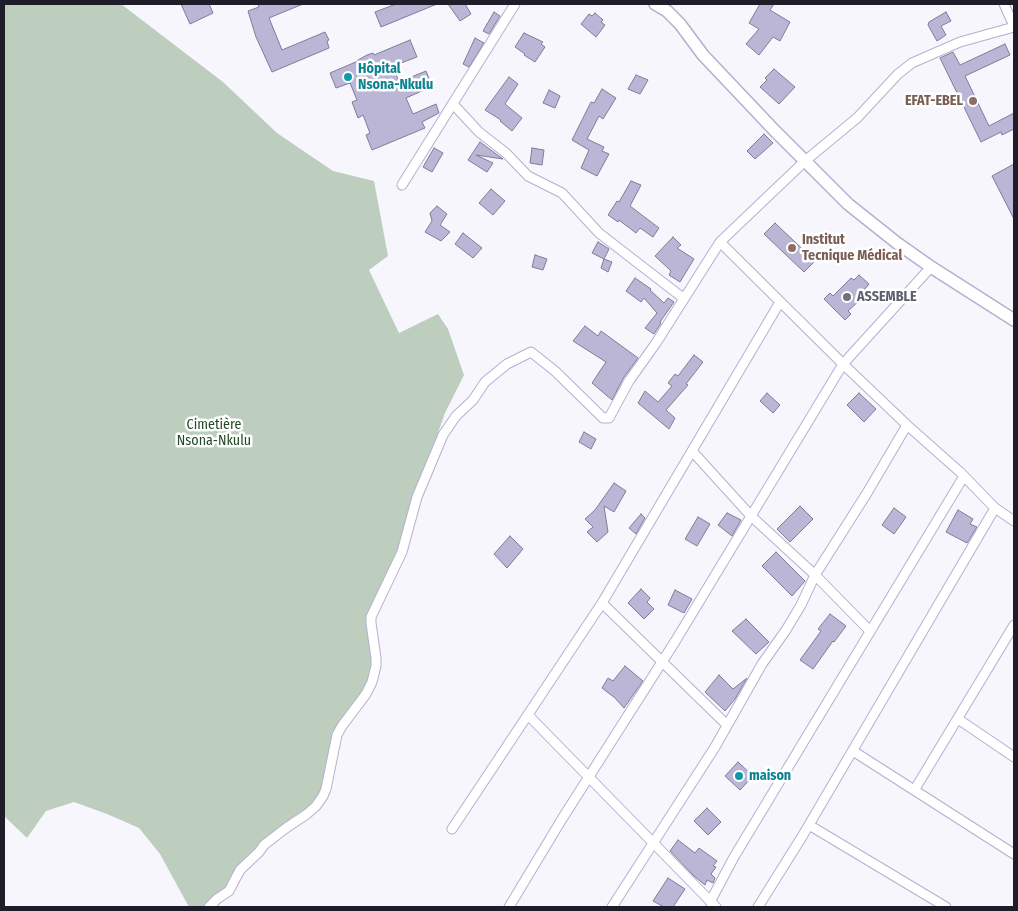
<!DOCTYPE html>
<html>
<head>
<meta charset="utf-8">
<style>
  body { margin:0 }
  #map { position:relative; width:1018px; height:911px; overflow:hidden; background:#f7f6fd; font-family:"Fira Sans Condensed",sans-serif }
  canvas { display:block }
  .frame { position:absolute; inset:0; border:5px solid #1f1d29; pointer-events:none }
</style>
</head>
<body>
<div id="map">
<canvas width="1018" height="911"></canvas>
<div class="frame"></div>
</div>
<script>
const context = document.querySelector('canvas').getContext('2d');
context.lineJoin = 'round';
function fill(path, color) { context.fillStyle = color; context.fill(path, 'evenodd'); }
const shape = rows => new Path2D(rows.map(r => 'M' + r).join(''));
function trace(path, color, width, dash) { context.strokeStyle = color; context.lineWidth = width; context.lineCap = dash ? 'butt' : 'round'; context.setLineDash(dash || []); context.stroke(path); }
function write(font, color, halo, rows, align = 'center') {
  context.font = font + ' "Fira Sans Condensed",sans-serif'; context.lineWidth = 5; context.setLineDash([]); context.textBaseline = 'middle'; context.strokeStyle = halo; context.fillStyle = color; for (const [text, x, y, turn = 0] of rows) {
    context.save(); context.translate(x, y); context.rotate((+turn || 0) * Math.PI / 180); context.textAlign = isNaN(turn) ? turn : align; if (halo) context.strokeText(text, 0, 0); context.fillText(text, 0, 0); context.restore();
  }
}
const green = shape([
  [4,4,121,4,223,82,277,133,333,171,374,181,388,256,369,270,399,333,438,314,448,329,464,375,445,413,393,562,367,617,372,657,371,677,361,696,346,715,321,794,310,806,241,863,225,889,206,907,189,907,160,854,139,828,107,814,74,802,46,811,27,838,4,816]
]);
const building = shape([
  [181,4,209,4,213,13,190,24,181,4],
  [258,4,303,4,269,18,282,50,325,32,329,40,327,41,329,48,272,72,256,37,248,11,259,7,258,4],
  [396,4,437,4,381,27,375,12,396,4],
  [448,4,465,4,471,14,460,21,448,4],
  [760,4,774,4,770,10,790,22,780,41,773,37,759,55,746,44,759,29,749,23,760,4],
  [494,12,500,16,489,34,483,31,494,12],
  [946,12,951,21,941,26,946,35,937,41,928,25,929,22,946,12],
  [595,13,603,20,601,22,605,25,596,37,581,24,589,14,592,16,595,13],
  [524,33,543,42,541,44,545,47,535,62,524,55,525,54,515,47,524,33],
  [475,38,484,43,469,67,463,64,475,38],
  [410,40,417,57,393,66,399,82,426,71,432,86,425,91,424,90,406,98,413,114,436,104,439,113,422,122,425,128,372,150,366,135,370,133,363,115,358,118,352,102,357,100,350,83,336,88,330,73,358,61,358,60,367,55,373,53,374,55,410,40],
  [1005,44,1010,55,965,76,989,126,1014,113,1014,129,1002,135,1001,132,981,142,940,58,953,52,960,65,1005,44],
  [774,69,795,87,779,104,760,87,767,80,765,78,774,69],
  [636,75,648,80,640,94,628,89,636,75],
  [509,77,518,84,505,104,522,118,512,131,500,121,501,120,485,110,509,77],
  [602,89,616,98,603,119,599,116,587,139,604,147,602,151,609,154,597,176,581,168,589,150,572,140,591,102,594,103,602,89],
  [549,90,560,96,555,108,543,103,549,90],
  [764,134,773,143,755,159,747,151,764,134],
  [480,142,503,159,476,155,493,163,487,172,468,160,480,142],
  [434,148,443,153,432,172,423,167,434,148],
  [532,148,544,150,542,165,530,163,532,148],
  [1014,164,1014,219,992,176,1014,164],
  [631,181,641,185,630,206,659,228,653,237,640,228,636,233,619,220,618,222,608,215,617,201,619,202,631,181],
  [491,189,505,201,493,215,479,203,491,189],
  [437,206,447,214,440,225,450,232,441,241,425,232,432,221,430,213,437,206],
  [775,223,815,261,804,272,764,234,775,223],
  [463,233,482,248,473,258,455,244,463,233],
  [673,237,681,245,677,248,694,259,680,282,669,275,671,271,655,256,673,237],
  [598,242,609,249,604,259,612,262,608,272,601,268,604,259,592,253,598,242],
  [535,255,547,259,543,270,532,267,535,255],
  [859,275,869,284,864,290,870,296,864,302,861,299,848,311,851,314,845,320,824,299,830,293,833,296,851,278,854,280,859,275],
  [635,278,651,289,650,290,664,303,668,298,674,302,660,322,661,323,654,334,645,328,657,313,644,298,641,302,626,291,635,278],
  [585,326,598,336,601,331,638,358,624,377,612,400,592,383,606,362,573,341,585,326],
  [694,355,703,362,686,384,688,385,666,410,675,418,669,429,638,403,645,391,658,402,672,386,668,383,675,374,678,376,694,355],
  [767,393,780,405,773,413,760,401,767,393],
  [859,393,876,409,864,422,847,405,859,393],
  [584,432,596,439,591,449,579,442,584,432],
  [614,483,626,491,614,512,604,506,608,532,597,542,587,532,593,527,585,519,595,510,614,483],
  [800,506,813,519,790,542,777,529,800,506],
  [894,508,906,517,894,534,882,525,894,508],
  [958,510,973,519,970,524,977,527,967,543,946,532,958,510],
  [727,513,741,520,732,536,718,525,727,513],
  [641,514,645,518,636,534,629,528,641,514],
  [698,517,710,524,697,546,685,539,698,517],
  [510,536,523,549,507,568,494,554,510,536],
  [776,552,805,581,792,596,762,566,776,552],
  [641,589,650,598,647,602,654,609,644,619,628,603,641,589],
  [675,590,692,599,684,613,668,605,675,590],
  [830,614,846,626,834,642,833,641,813,669,800,660,821,631,818,629,830,614],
  [746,619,769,642,756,654,732,631,746,619],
  [625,666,643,681,624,708,615,698,602,688,608,678,613,681,625,666],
  [719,675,733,689,747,678,735,699,725,711,705,692,719,675],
  [738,762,753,776,740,790,725,776,738,762],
  [707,808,721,822,708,835,694,821,707,808],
  [678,840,695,853,699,848,717,861,713,866,716,867,711,874,715,878,713,883,707,880,705,885,694,876,670,851,678,840],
  [668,878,685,889,673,907,664,907,653,901,668,878]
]);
const minor = shape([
  [1004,4,1014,26],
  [453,104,479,132,506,153,528,176,562,193,599,233,683,298],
  [402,185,515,4],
  [907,425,960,472,995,508,1014,521],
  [692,451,751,516,815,575,870,631],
  [602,603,727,725],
  [528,715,716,907],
  [958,719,1014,757],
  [853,751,1014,854],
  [915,789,1014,625],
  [809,825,946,907],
  [452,829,602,603,780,302],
  [710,902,734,857,964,476],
  [209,907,217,899,229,891,240,870,259,852,264,845,286,828,307,814,316,806,323,796,326,789,337,735,342,726,366,694,372,682,376,666,376,658,371,623,371,617,402,552,417,497,443,435,456,416,473,400,485,382,507,364,531,352,555,371,603,418,609,418,629,381,656,343,720,242,805,161,857,118,898,74,912,63,960,42,1014,27],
  [509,907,562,819,676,640,843,364,720,242],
  [612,907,715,747,762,664,786,630,801,605,815,575,867,493,907,425,843,364,931,267],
  [758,907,803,835,995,508]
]);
const tertiary = shape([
  [655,4,667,11,680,24,703,55,774,130,848,204,897,243,931,267,1014,320]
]);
const markers = [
  [348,77,5,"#0f9aa8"],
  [973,101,5,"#8d6e63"],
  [792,248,5,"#8d6e63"],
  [847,297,5,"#6b7280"],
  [739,776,5,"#0f9aa8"]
];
const cultureNames = [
  ["Hôpital",358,69],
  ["Nsona-Nkulu",358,85],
  ["maison",749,776]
];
const educationNames = [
  ["EFAT-EBEL",963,101],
  ["Institut",802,240,"left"],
  ["Tecnique Médical",802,256,"left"]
];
const worshipNames = [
  ["ASSEMBLE",857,297]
];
const parkNames = [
  ["Cimetière",214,425],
  ["Nsona-Nkulu",214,441]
];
fill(green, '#bdcebf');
fill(building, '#bbb5d6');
trace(building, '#807b99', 1);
trace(minor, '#b5afcf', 11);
trace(tertiary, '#b5afcf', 14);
trace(minor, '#fff', 9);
trace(tertiary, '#fff', 11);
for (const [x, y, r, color] of markers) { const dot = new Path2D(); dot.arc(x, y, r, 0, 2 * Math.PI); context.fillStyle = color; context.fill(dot); trace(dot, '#fff', 2); }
write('bold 14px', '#0d838f', '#fff', cultureNames, 'left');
write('bold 14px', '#785e54', '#fff', educationNames, 'right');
write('bold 14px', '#5b616d', '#fff', worshipNames, 'left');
write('14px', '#214a27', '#fff', parkNames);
</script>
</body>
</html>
